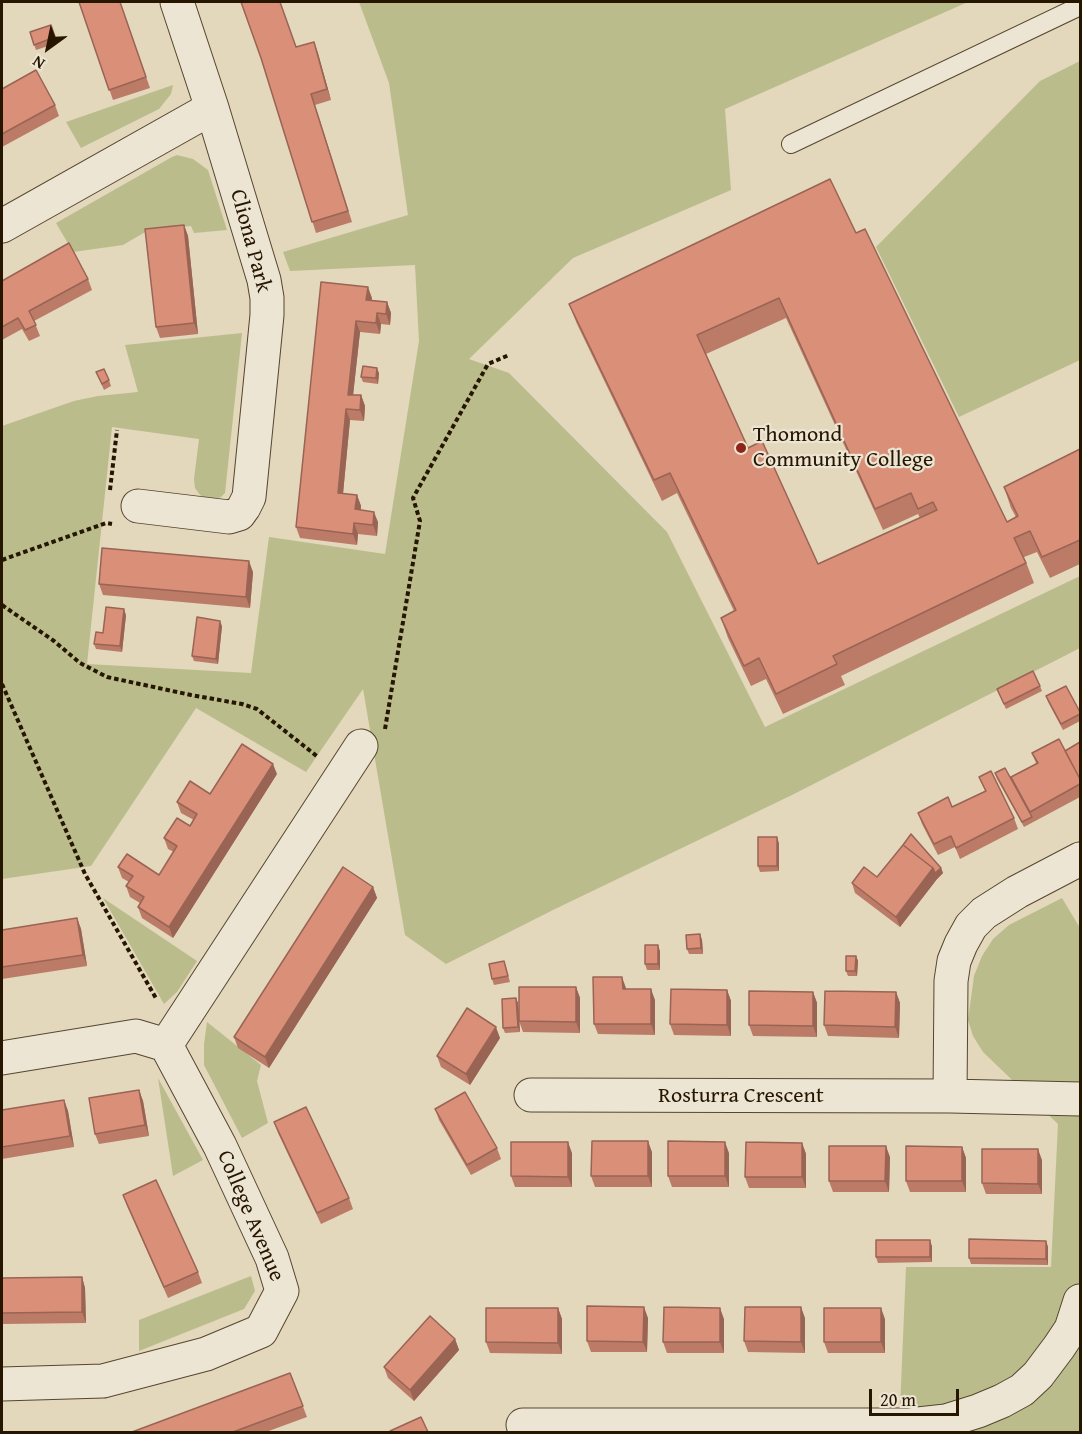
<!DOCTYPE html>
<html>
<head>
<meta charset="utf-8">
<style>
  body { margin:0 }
  #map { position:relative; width:1082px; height:1434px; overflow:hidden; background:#e3d7bc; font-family:"Gentium Book Plus",serif }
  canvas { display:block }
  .frame { position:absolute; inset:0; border:3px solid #261600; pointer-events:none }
  .north { position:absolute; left:18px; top:18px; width:60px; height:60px; -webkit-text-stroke:4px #ede5d3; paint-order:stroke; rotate:213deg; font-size:16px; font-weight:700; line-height:24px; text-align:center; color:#261600 }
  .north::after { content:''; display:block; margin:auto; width:21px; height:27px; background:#261600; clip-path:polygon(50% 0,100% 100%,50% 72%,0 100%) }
  .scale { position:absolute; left:869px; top:1389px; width:90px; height:27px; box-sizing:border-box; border:3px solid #261600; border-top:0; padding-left:8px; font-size:18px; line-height:21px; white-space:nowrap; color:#261600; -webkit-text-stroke:4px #ede5d3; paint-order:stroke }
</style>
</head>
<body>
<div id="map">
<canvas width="1082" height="1434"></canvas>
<div class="frame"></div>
<div class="north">N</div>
<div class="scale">20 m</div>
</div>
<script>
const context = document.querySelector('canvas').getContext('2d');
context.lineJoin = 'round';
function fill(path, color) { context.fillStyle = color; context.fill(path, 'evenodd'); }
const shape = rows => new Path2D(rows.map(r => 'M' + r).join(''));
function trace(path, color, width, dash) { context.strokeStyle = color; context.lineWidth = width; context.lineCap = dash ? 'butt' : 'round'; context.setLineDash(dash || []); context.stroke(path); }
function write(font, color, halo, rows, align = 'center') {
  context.font = font + ' "Gentium Book Plus",serif'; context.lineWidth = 4.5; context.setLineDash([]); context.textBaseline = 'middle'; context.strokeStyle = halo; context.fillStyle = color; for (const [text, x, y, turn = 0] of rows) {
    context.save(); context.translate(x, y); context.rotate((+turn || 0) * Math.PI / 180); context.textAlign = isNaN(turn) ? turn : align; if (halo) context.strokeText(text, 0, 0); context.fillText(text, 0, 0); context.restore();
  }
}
const green = shape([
  [359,2,968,2,725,109,731,190,573,258,469,359,509,373,667,532,765,727,1080,576,1080,648,792,795,553,910,446,964,405,935,363,689,306,772,196,708,91,866,2,879,2,426,74,401,98,396,138,392,125,345,242,333,225,493,221,497,215,499,207,499,200,495,195,488,194,479,199,439,112,427,87,664,251,673,269,537,385,554,419,341,415,265,290,271,283,252,408,215,389,83],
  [1080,61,1080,360,959,417,876,247,1040,81],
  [173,85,171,94,159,109,81,148,66,122],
  [177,155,193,159,208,170,227,230,194,233,191,226,147,231,123,245,73,252,56,223,172,157],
  [103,898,197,961,177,992,164,1004],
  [1062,898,1080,928,1080,1432,899,1432,906,1267,1051,1267,1058,1124,983,1052,973,1036,968,1020,974,976,982,956,993,939,1009,925],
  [207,1022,261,1065,257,1081,268,1123,242,1138,204,1065,204,1044],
  [158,1078,203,1160,173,1176],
  [251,1276,255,1291,244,1309,139,1351,139,1320]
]);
const path = shape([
  [110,490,117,430],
  [2,560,106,523,112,524],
  [2,605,54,641,80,663,107,677,191,695,242,704,257,709,318,757],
  [2,684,85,874,157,1000],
  [385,729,420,521,413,498,488,364,509,355]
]);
const service = shape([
  [791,144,1080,6]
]);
const minor = shape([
  [177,2,212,108],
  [2,226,212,108,264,280,267,298,267,315,249,497,244,507,239,514,229,517,138,506],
  [166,1045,361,746],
  [2,1058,136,1036,166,1045,220,1146,272,1258,282,1291,261,1331,206,1354,103,1381,2,1384],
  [531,1095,950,1096,1080,1099],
  [950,1096,951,981,954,961,961,944,971,926,984,913,1017,892,1080,859],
  [523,1425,909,1425,946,1421,978,1411,1002,1401,1022,1390,1038,1375,1059,1347,1071,1329,1080,1301]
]);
const wall = shape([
  [79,2,120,2,150,88,113,100],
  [51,25,57,43,36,50,30,32],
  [314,42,331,100,315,105,352,222,316,233,261,58],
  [2,89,55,105,59,116,2,147],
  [184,225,188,236,198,334,160,338,156,327],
  [856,233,1007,522,1016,517,1011,508,1004,487,1080,449,1080,564,1050,578,1037,552,1024,557,1034,583,841,676,845,685,783,714,766,679,751,686,728,638,721,618,734,611,677,493,662,501,577,324,569,304],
  [786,318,883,530,918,514,920,518,818,564,748,448,706,354],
  [88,279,92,290,34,321,40,336,29,341,22,329,2,340,2,281],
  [321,282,372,298,371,300,387,302,391,313,390,325,381,324,380,334,360,332,353,395,361,395,365,406,364,421,350,420,343,494,357,495,361,506,361,510,378,522,377,536,358,534,357,545,300,538,296,527],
  [96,372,109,380,111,386,104,390],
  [379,373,378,384,363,382,361,377],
  [253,572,250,608,103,595,99,584],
  [126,615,122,652,96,649,94,644],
  [222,626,218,664,194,661,192,656],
  [1040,686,1042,691,1006,709,997,689],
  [1046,696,1080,712,1080,721,1063,730,1048,702],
  [1080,742,1080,797,1024,827,997,779,995,773,1013,783,1036,763,1032,753,1065,751],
  [277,774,173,938,142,918,138,907,140,903,130,897,126,886,129,882,122,878,118,867,159,875,174,852,168,849,164,838,190,826,194,820,181,813,177,802,210,794],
  [979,777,1014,818,1018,829,960,859,955,847,938,855,922,824,918,813,952,807,985,791],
  [779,843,779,871,760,872,758,866],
  [941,868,943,873,937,879,900,927,855,893,852,883,877,877],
  [373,887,377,898,269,1068,238,1048,234,1037],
  [77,918,81,929,87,966,2,979,2,930],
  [700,934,702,940,703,954,689,954,687,949],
  [660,951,660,970,647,970,645,964],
  [856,956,858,961,857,976,848,976,846,971],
  [504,961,510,982,494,985,492,979],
  [576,987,580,998,580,1033,523,1032,519,1021],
  [626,988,626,989,655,1000,655,1035,598,1034,594,1024],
  [727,990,731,1001,731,1036,674,1035,670,1024],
  [813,992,817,1003,817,1037,753,1036,749,1025],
  [896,992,900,1003,899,1038,828,1036,824,1025],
  [516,998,518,1003,520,1032,505,1033,503,1028],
  [500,1038,470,1085,441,1067,437,1056],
  [139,1090,143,1101,149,1136,99,1144,95,1134],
  [64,1100,68,1111,74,1147,2,1159,2,1110],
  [435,1109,497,1148,501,1159,471,1175,439,1120],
  [274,1122,349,1198,353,1209,321,1224,278,1133],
  [802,1143,806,1154,806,1188,749,1188,745,1177],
  [962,1147,966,1158,966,1192,910,1192,906,1181],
  [652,1152,652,1187,595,1187,591,1176],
  [572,1153,572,1187,515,1187,511,1176],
  [729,1153,729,1187,672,1187,668,1176],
  [890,1157,889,1192,833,1192,829,1181],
  [1042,1160,1042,1194,986,1194,982,1183],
  [123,1195,198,1272,202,1283,168,1298,127,1206],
  [1046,1241,1048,1247,1048,1265,971,1264,969,1258],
  [932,1246,932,1262,878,1263,876,1257],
  [82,1277,85,1288,86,1323,2,1324,2,1278],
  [558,1308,562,1319,562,1354,490,1353,486,1342],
  [648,1318,647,1352,591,1352,587,1341],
  [805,1318,805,1353,748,1352,744,1341],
  [724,1319,724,1353,667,1353,663,1342],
  [885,1319,885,1353,828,1353,824,1342],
  [455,1339,459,1350,414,1401,388,1378,384,1367],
  [290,1373,307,1417,266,1432,132,1432]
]);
const shadedWall = shape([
  [314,42,318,53,331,100,327,89],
  [184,225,188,236,198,334,194,323],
  [368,287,372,298,370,311,366,300],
  [387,302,391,313,390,325,386,314],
  [377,313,381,324,380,334,376,323],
  [356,321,360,332,352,405,348,395],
  [377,368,379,373,378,384,376,378],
  [361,395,365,406,364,421,360,410],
  [346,409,350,420,342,504,338,493],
  [357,495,361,506,359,520,355,509],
  [374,512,378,522,377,536,373,525],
  [354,523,358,534,357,545,353,534],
  [249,561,253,572,250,608,246,597],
  [124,609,126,615,122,652,120,646],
  [220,621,222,626,218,664,216,659],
  [273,764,277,774,173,938,169,927],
  [777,837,779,843,779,871,777,866],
  [933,868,941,868,943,873,937,879,900,927,896,917],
  [373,887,377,898,269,1068,265,1057],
  [77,918,81,929,87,966,83,955],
  [700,934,702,940,703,954,701,948],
  [658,945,660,951,660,970,658,964],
  [856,956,858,961,857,976,855,971],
  [622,977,626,988,626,1000,623,989],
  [576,987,580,998,580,1033,576,1022],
  [651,989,655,1000,655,1035,651,1024],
  [727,990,731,1001,731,1036,727,1025],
  [813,992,817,1003,817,1037,813,1026],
  [896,992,900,1003,899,1038,895,1027],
  [516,998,518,1003,520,1032,518,1027],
  [496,1027,500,1038,470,1085,466,1074],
  [139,1090,143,1101,149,1136,145,1125],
  [64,1100,68,1111,74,1147,70,1136],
  [648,1141,652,1152,652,1187,648,1176],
  [568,1142,572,1153,572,1187,568,1177],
  [725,1142,729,1153,729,1187,725,1176],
  [802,1143,806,1154,806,1188,802,1177],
  [886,1146,890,1157,889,1192,885,1181],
  [962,1147,966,1158,966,1192,962,1181],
  [1038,1149,1042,1160,1042,1194,1038,1184],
  [930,1240,932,1246,932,1262,930,1257],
  [1046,1241,1048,1247,1048,1265,1046,1259],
  [82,1277,85,1288,86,1323,82,1312],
  [644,1307,648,1318,647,1352,643,1342],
  [801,1307,805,1318,805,1353,801,1342],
  [558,1308,562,1319,562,1354,558,1343],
  [720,1308,724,1319,724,1353,720,1342],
  [881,1308,885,1319,885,1353,881,1342],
  [455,1339,459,1350,414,1401,410,1390]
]);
const building = shape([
  [79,2,120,2,146,77,109,90,79,2],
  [241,2,280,2,296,47,314,42,327,89,311,94,348,211,312,222,261,58,241,2],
  [51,25,55,37,34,45,30,32,51,25],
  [36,70,55,105,2,134,2,89,36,70],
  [830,179,856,233,865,229,1007,522,1018,516,1004,487,1080,449,1080,540,1042,557,1030,531,1014,538,1026,563,833,656,837,664,776,694,759,658,744,666,721,618,736,610,670,473,654,480,569,304,830,179],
  [779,298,875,509,911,493,918,509,933,502,937,510,818,564,762,441,748,448,697,335,779,298],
  [184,225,194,323,156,327,145,229,184,225],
  [69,243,88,279,29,311,36,325,25,330,18,318,2,327,2,281,69,243],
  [321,282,368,287,366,300,387,302,386,314,377,313,376,323,356,321,348,395,361,395,360,410,346,409,338,493,357,495,355,509,374,512,373,525,354,523,353,534,296,527,321,282],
  [363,366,377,368,376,378,361,377,363,366],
  [104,369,109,380,102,384,96,372,104,369],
  [102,548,249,561,246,597,99,584,102,548],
  [106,607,124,609,120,646,94,644,96,632,103,633,106,607],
  [197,617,220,621,216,659,192,656,197,617],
  [1033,671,1040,686,1004,704,997,689,1033,671],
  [1066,686,1080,712,1080,714,1061,724,1046,696,1066,686],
  [1059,739,1080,779,1080,784,1030,812,1011,777,1038,763,1032,753,1059,739],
  [1080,742,1080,779,1065,751,1080,742],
  [242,744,273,764,169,927,138,907,144,897,126,886,133,876,118,867,127,854,159,875,177,846,164,838,177,818,190,826,197,814,177,802,190,781,210,794,242,744],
  [1005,768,1032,817,1022,822,995,773,1005,768],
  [991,771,1014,818,956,848,951,836,934,844,918,813,948,797,952,807,986,791,979,777,991,771],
  [911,834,941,868,935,873,933,868,903,845,911,834],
  [758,837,777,837,777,866,758,866,758,837],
  [903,845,933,868,896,917,852,883,864,867,877,877,903,845],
  [343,867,373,887,265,1057,234,1037,343,867],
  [77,918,83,955,2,967,2,930,77,918],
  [700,934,701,948,687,949,686,935,700,934],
  [645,945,658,945,658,964,645,964,645,945],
  [846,956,856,956,855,971,846,971,846,956],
  [504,961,508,976,492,979,489,964,504,961],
  [593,977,622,977,623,989,651,989,651,1024,594,1024,593,977],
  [519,987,576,987,576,1022,519,1021,519,987],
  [671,989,727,990,727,1025,670,1024,671,989],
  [749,991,813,992,813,1026,749,1025,749,991],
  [825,991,896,992,895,1027,824,1025,825,991],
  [516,998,518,1027,503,1028,502,999,516,998],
  [467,1008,496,1027,466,1074,437,1056,467,1008],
  [139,1090,145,1125,95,1134,89,1098,139,1090],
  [465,1092,497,1148,467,1165,435,1109,465,1092],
  [64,1100,70,1136,2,1147,2,1110,64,1100],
  [306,1107,349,1198,317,1213,274,1122,306,1107],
  [592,1141,648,1141,648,1176,591,1176,592,1141],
  [668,1141,725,1142,725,1176,668,1176,668,1141],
  [511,1142,568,1142,568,1177,511,1176,511,1142],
  [746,1142,802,1143,802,1177,745,1177,746,1142],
  [829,1146,886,1146,885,1181,829,1181,829,1146],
  [906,1146,962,1147,962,1181,906,1181,906,1146],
  [982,1149,1038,1149,1038,1184,982,1183,982,1149],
  [156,1180,198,1272,164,1287,123,1195,156,1180],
  [969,1239,1046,1241,1046,1259,969,1258,969,1239],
  [876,1240,930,1240,930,1257,876,1257,876,1240],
  [82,1277,82,1312,2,1313,2,1278,82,1277],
  [587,1306,644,1307,643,1342,587,1341,587,1306],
  [664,1307,720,1308,720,1342,663,1342,664,1307],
  [745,1307,801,1307,801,1342,744,1341,745,1307],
  [486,1308,558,1308,558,1343,486,1342,486,1308],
  [824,1308,881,1308,881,1342,824,1342,824,1308],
  [430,1316,455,1339,410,1390,384,1367,430,1316],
  [290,1373,303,1406,233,1432,132,1432,290,1373],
  [421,1417,428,1432,391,1432,390,1431,421,1417]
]);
const markers = [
  [741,448,6,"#8f2418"]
];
const streetNames = [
  ["Cliona Park",250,241,75],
  ["Rosturra Crescent",741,1096],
  ["College Avenue",250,1216,67]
];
const poiNames = [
  ["Thomond",753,435],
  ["Community College",753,460]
];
fill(green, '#bbbc8c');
trace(service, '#55462f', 20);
trace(minor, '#55462f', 35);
trace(path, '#261600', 4, [4.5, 3]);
trace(service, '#ede5d3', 18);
trace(minor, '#ede5d3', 33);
fill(wall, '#bb7b67');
fill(shadedWall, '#996454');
fill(building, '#da8f78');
trace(building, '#996454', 1.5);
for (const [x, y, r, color] of markers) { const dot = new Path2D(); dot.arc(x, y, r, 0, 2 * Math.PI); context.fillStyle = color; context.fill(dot); trace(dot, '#ede5d3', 2); }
write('22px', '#261600', '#ede5d3', streetNames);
write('22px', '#261600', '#ede5d3', poiNames, 'left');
</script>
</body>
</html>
